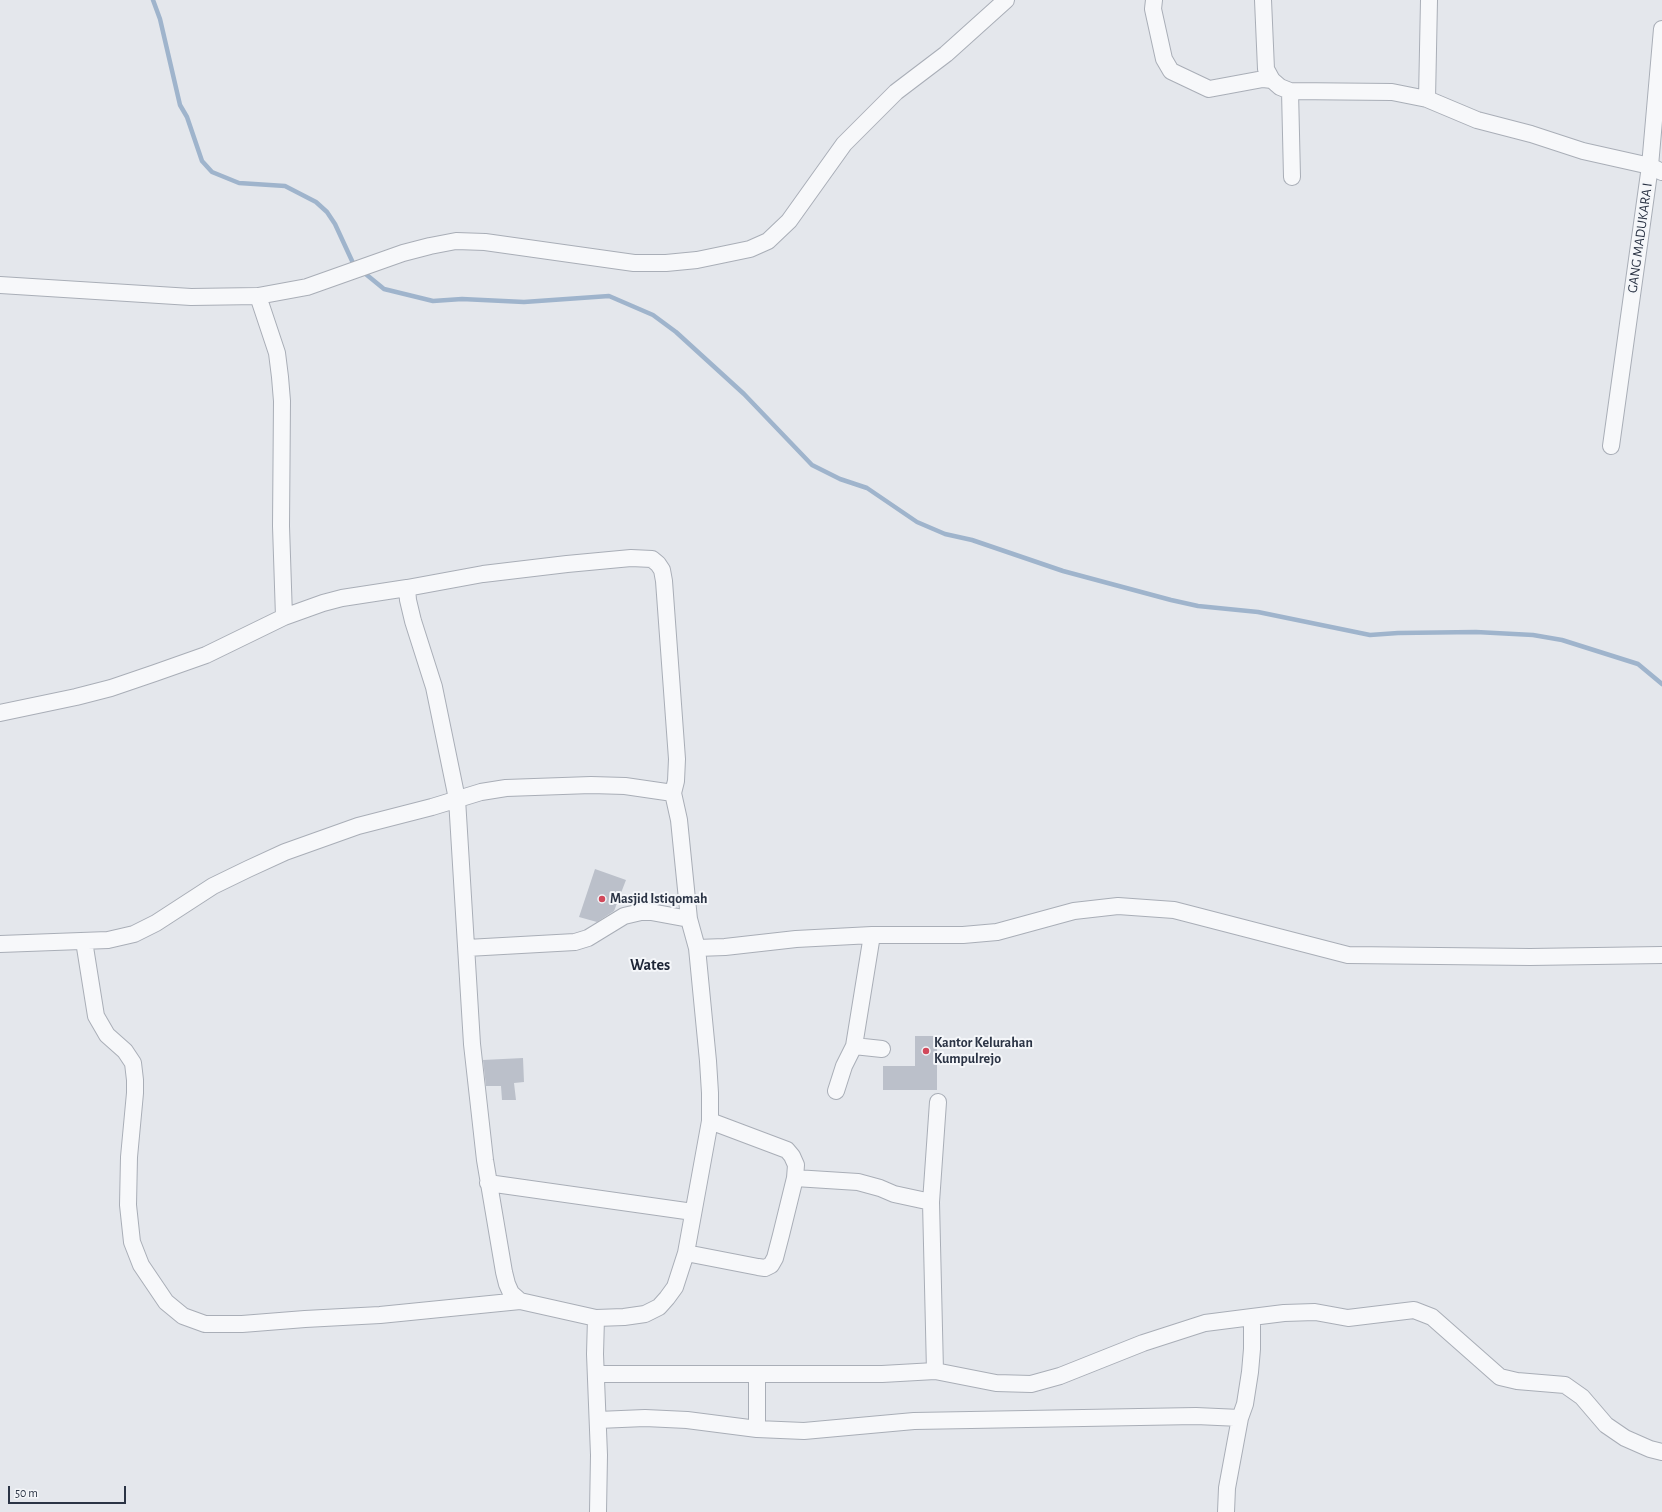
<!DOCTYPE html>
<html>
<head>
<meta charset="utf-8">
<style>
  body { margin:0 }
  #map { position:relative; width:1662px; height:1512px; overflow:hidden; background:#e4e7ec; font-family:"Alegreya Sans",sans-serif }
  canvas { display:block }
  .scale { position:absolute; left:8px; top:1486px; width:118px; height:18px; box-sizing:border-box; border:2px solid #2b3445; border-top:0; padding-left:5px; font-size:12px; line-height:14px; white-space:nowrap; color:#2b3445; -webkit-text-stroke:3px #f4f6f9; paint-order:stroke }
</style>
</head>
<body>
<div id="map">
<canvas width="1662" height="1512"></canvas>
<div class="scale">50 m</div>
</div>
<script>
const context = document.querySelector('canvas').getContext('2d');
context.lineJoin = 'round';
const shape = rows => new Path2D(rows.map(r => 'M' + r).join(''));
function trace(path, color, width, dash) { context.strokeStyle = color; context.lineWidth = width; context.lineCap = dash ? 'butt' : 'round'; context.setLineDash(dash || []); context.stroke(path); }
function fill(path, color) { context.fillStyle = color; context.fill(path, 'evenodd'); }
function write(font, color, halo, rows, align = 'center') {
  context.font = font + ' "Alegreya Sans",sans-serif'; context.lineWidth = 4; context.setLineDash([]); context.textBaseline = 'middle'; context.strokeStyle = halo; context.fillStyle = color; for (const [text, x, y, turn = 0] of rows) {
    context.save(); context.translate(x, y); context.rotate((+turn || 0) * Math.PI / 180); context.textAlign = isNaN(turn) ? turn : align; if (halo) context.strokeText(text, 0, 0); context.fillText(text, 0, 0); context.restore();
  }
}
const stream = shape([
  [153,0,160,19,180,105,187,117,202,161,212,172,239,183,285,186,316,202,327,212,335,224,353,263,356,266],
  [362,271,384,289,433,301,462,299,524,302,609,296,653,315,676,332,744,394,812,465,840,479,867,488,917,522,945,534,972,540,1063,571,1171,600,1198,606,1258,612,1370,635,1398,633,1476,632,1533,635,1562,640,1638,664,1662,684]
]);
const building = shape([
  [595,869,626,880,614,911,597,922,579,917],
  [915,1036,937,1036,937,1090,883,1090,883,1066,915,1066],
  [523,1058,524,1082,514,1083,516,1100,502,1100,501,1086,486,1086,483,1060]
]);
const minor = shape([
  [1154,0,1153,9,1164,59,1171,71,1209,89,1263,79,1272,80],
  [1263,0,1266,69,1272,80,1280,87,1290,91,1392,92,1427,99,1477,120,1531,134,1583,151,1650,166,1662,172],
  [1290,91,1292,177],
  [1427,99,1429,0],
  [0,285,191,297,258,296,307,287,403,253,430,246,456,241,485,242,634,263,666,263,697,260,750,249,768,241,789,221,844,144,896,92,946,54,1006,0],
  [258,296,277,353,280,377,282,401,281,526,284,617],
  [1611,446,1650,166,1662,29],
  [0,713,76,697,111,688,155,673,206,655,284,617,323,603,342,598,407,588],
  [673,793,676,781,677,759,664,581,662,570,658,564,652,559,631,558,567,564,483,574,407,588,408,600,413,621,434,687,457,799,472,1044,485,1160,504,1272,507,1284,511,1293,520,1301,596,1318,624,1317,645,1314,659,1307,667,1298,675,1287,686,1253,710,1121,710,1093,708,1061,697,948],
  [84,941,96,1016,107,1035,125,1051,133,1063,135,1080,135,1093,129,1157,128,1205,132,1242,141,1265,166,1302,183,1316,205,1324,242,1324,305,1319,380,1315,520,1301],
  [0,944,108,940,134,934,156,923,213,886,248,869,285,852,358,826,432,807,481,792,506,788,591,785,625,786,673,793,679,820,689,919,697,948,725,947,796,939,872,935,963,935,997,932,1074,911,1118,906,1174,910,1348,955,1530,957,1662,955],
  [467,948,575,942,588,938,624,916,641,912,651,912,689,919],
  [854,1046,882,1049],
  [836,1091,844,1066,854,1046,872,935],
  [795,1178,858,1182,880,1188,894,1194,931,1202],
  [488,1183,693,1212],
  [686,1253,758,1267,765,1268,771,1265,775,1258,781,1235,795,1178,796,1165,792,1156,787,1150,710,1121],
  [1252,1317,1284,1313,1315,1312,1348,1318,1414,1310,1432,1317,1500,1377,1517,1381,1565,1385,1582,1397,1606,1425,1625,1438,1650,1449,1662,1452],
  [596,1318,595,1354,599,1455,598,1512],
  [935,1371,931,1202,938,1102],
  [596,1374,882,1374,935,1371,996,1383,1031,1384,1060,1376,1143,1343,1205,1323,1252,1317,1252,1349,1250,1372,1245,1404,1240,1418,1227,1488,1226,1512],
  [598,1420,645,1418,687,1420,757,1429,804,1431,914,1421,1196,1416,1240,1418],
  [757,1429,757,1375]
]);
const markers = [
  [602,899,4,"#d1495b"],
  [926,1051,4,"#d1495b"]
];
const streetNames = [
  ["GANG MADUKARA I",1640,238,-82]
];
const poiNames = [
  ["Masjid Istiqomah",610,899],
  ["Kantor Kelurahan",934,1043],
  ["Kumpulrejo",934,1059]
];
const quarterNames = [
  ["Wates",650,965]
];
trace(stream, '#9fb4cc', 4.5);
fill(building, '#bbc0ca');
trace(minor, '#a9aeb7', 18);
trace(minor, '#f7f8fa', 16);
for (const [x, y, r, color] of markers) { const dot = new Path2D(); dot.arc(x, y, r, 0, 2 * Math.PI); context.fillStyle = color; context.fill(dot); trace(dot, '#f4f6f9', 1.5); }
write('14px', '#2b3445', '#f4f6f9', streetNames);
write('bold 14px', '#2b3445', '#f4f6f9', poiNames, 'left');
write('bold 16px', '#1d2536', '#f4f6f9', quarterNames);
</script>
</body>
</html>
